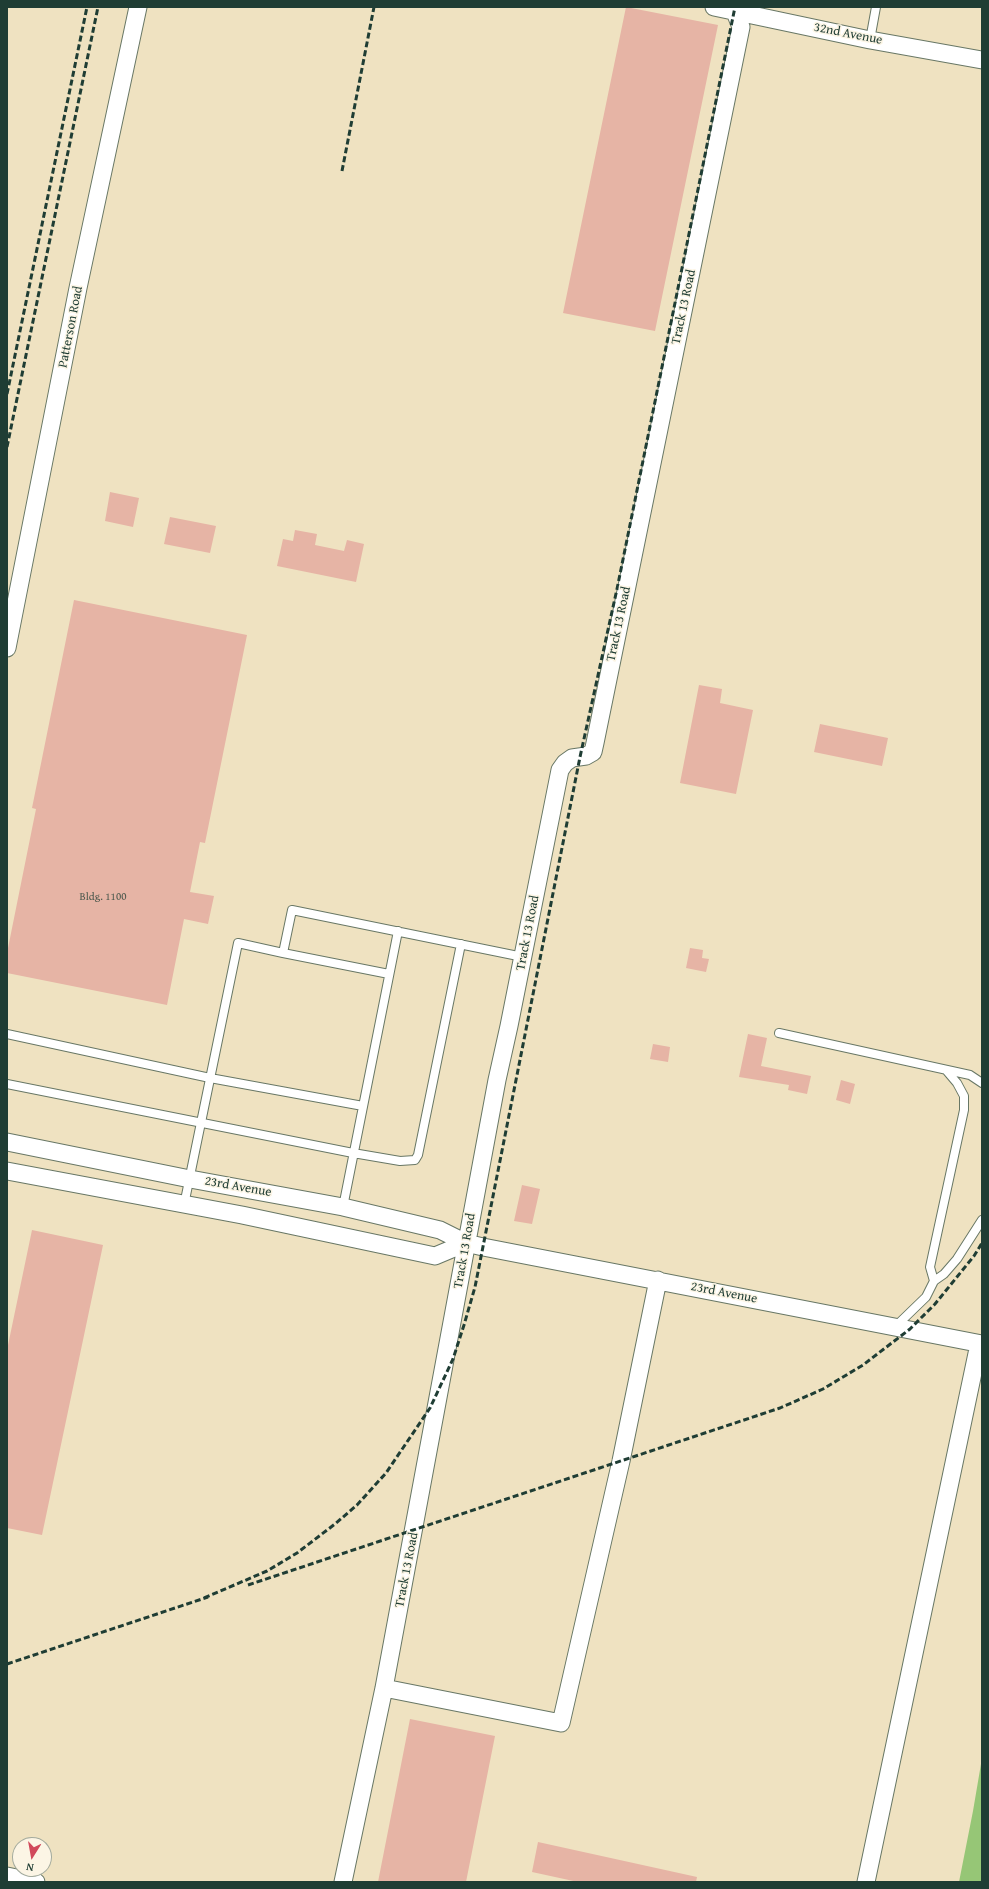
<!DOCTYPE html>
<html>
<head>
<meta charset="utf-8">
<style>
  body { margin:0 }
  #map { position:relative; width:989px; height:1889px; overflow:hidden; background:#efe2c1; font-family:"Gentium Book Plus",serif }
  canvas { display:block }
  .frame { position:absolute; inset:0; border:8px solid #1f3d34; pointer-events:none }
  .north { position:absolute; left:12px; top:1837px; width:40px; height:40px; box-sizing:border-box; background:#fcf5e5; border:1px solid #a4ab9e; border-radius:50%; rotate:191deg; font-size:11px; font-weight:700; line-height:16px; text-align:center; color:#1f3d34 }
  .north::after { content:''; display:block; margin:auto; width:14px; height:18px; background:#d1495b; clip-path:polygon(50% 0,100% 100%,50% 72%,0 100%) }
</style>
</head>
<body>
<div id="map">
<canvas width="989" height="1889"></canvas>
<div class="frame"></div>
<div class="north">N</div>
</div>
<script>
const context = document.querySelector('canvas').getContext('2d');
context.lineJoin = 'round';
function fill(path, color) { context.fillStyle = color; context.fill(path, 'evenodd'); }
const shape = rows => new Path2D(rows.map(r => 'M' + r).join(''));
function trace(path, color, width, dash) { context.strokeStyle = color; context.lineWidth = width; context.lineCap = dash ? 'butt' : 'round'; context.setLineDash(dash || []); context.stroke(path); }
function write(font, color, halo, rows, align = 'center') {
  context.font = font + ' "Gentium Book Plus",serif'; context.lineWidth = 3; context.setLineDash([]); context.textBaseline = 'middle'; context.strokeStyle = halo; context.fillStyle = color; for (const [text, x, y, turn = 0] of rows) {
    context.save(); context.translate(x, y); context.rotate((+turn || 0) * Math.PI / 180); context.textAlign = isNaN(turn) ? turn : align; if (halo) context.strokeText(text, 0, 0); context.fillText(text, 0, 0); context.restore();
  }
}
const green = shape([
  [982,1758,982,1882,959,1882,973,1811]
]);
const building = shape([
  [626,7,718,25,655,331,563,313],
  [110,492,139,498,133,527,105,521],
  [170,517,216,526,210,553,164,544],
  [295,530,317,534,315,545,344,551,347,540,364,544,356,582,277,566,283,539,293,541],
  [74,600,247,635,205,843,200,842,190,892,214,896,208,924,184,919,167,1005,7,973,7,953,36,809,32,808],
  [699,685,722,689,720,703,753,710,736,794,680,783],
  [820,724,888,738,882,766,814,752],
  [690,948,703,950,702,958,709,959,706,972,686,968],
  [748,1034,767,1038,761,1066,811,1076,807,1094,788,1090,789,1085,739,1077],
  [653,1044,670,1047,668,1062,650,1059],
  [841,1080,855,1084,850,1104,836,1100],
  [522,1185,540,1189,532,1224,514,1221],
  [32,1230,103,1245,42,1535,7,1528,7,1350],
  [410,1719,495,1736,466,1882,378,1882],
  [538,1842,697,1877,696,1882,578,1882,532,1872]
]);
const lane = shape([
  [870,40,876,7],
  [283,953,389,974],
  [779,1033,970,1075,982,1083],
  [7,1034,210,1078,363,1106],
  [7,1084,353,1153,400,1161,415,1160,418,1155,461,944],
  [184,1205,238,943,283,953,292,910,523,957],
  [343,1207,398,931],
  [934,1281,930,1267,964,1110,964,1096,957,1083,946,1070],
  [896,1326,926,1297,934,1281,944,1274,957,1259,982,1220]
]);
const street = shape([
  [714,7,870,40,982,60],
  [7,648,78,288,138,7],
  [7,1142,190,1179,343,1207,440,1230,466,1243,483,1247,982,1344],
  [7,1171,242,1215,435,1256,466,1243],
  [384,1688,561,1723,621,1461,658,1280],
  [7,1876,36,1882],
  [343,1882,384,1688,497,1080,509,1026,560,770,565,763,572,758,586,756,593,752,595,743,741,27,733,7],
  [866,1882,979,1344]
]);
const rail = shape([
  [342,171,374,7],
  [7,394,87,7],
  [7,447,98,7],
  [248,1585,780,1408,823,1389,863,1365,910,1329,935,1304,974,1256,982,1243],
  [204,1598,267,1571,297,1553,335,1524,357,1505,386,1473,430,1408,453,1359,464,1325,475,1287,580,757,617,589,735,7],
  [7,1664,208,1597]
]);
const numberNames = [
  ["Bldg. 1100",103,897]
];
const streetNames = [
  ["32nd Avenue",848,34,11],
  ["Track 13 Road",684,307,-78],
  ["Patterson Road",71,327,-79],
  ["Track 13 Road",619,624,-78],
  ["Track 13 Road",528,933,-79],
  ["23rd Avenue",238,1187,10],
  ["Track 13 Road",465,1251,-80],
  ["23rd Avenue",724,1293,11],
  ["Track 13 Road",407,1570,-79]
];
fill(green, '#96c676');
fill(building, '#e6b4a5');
trace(lane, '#687765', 10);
trace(street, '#687765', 19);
trace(lane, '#fff', 8);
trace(street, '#fff', 17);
trace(rail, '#1f3d34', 3, [6, 3]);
write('11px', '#515b50', null, numberNames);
write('13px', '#1f3d34', '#fcf5e5', streetNames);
</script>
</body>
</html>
